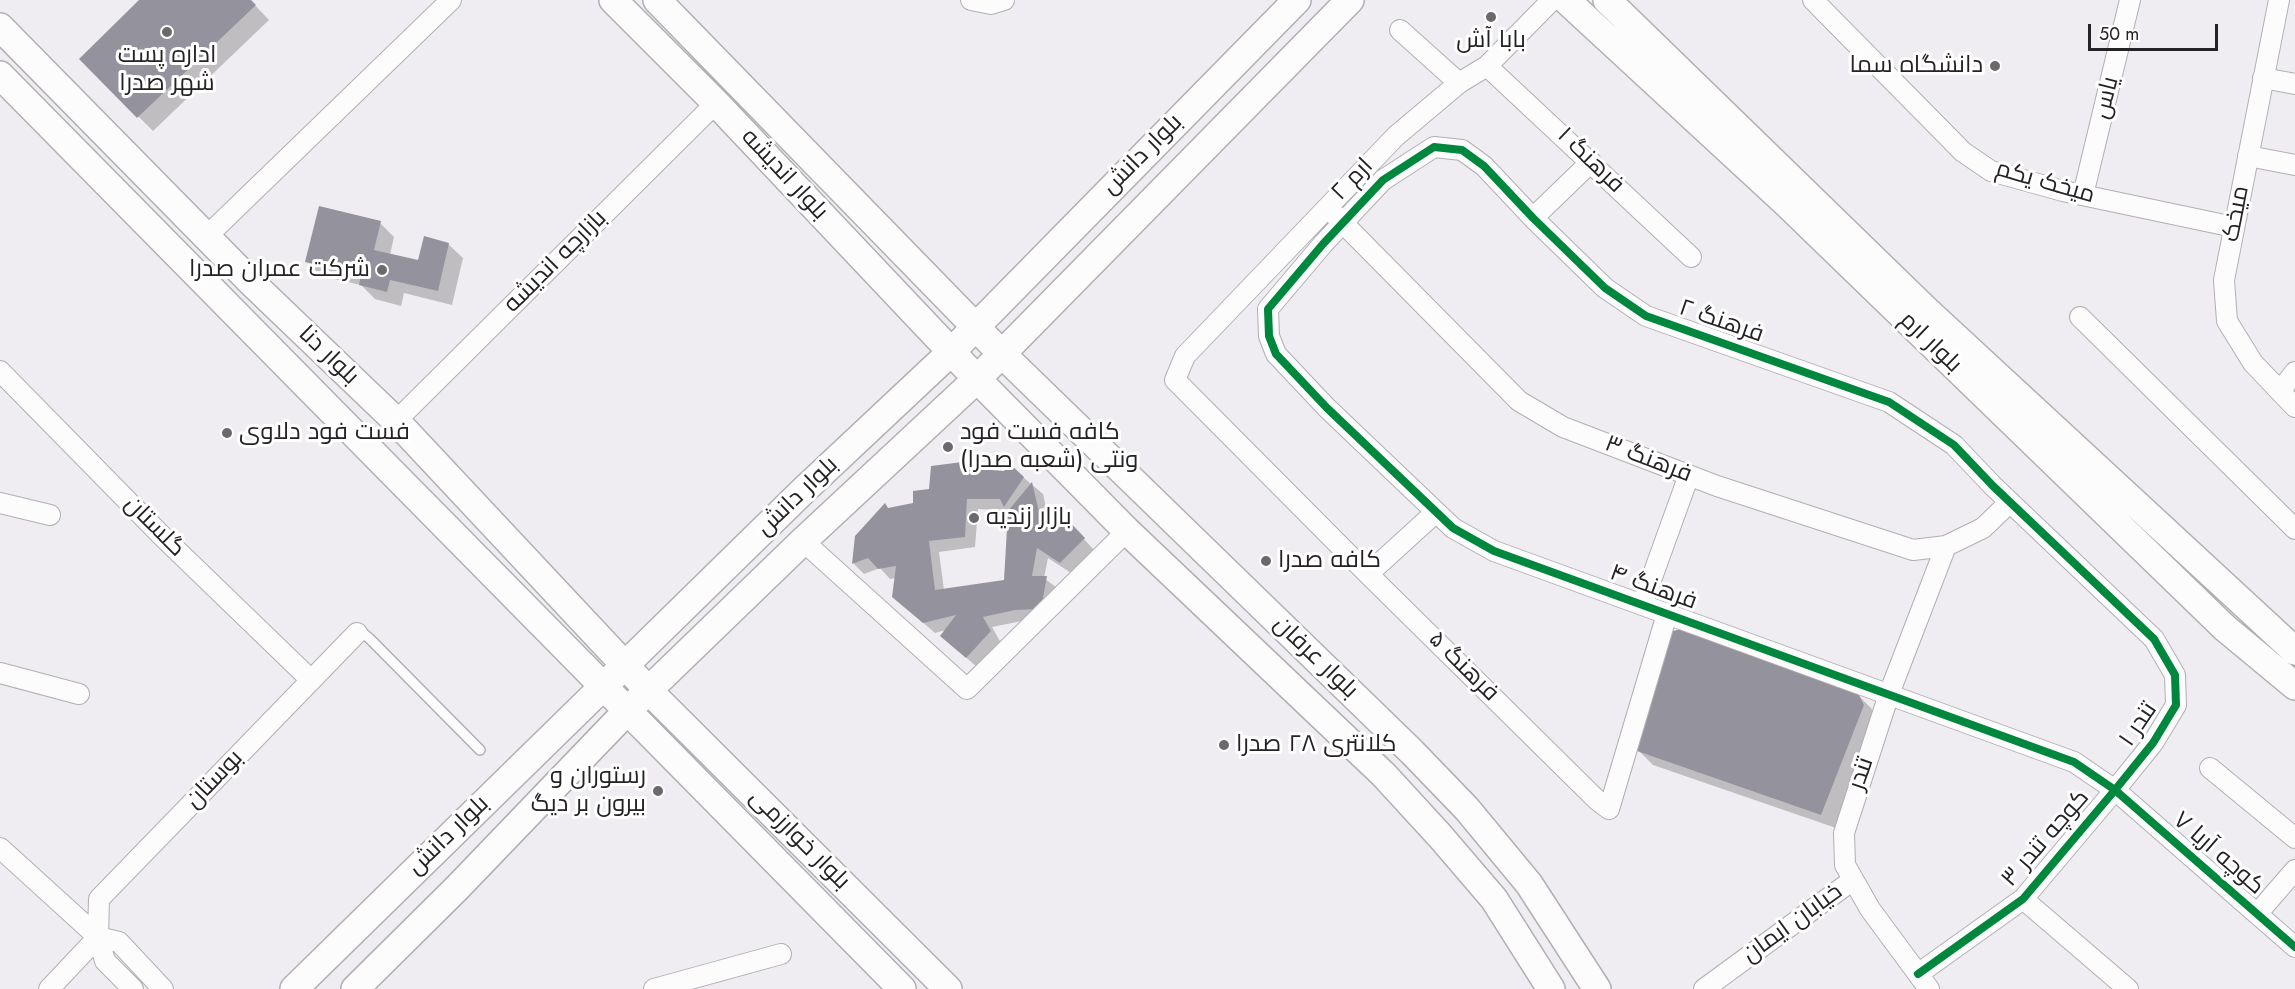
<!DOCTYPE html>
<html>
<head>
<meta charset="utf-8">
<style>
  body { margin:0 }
  #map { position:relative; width:2295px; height:989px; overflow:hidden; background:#efedf1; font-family:Jost,sans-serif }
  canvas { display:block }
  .scale { position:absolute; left:2088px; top:24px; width:130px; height:27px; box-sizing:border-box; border:3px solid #242225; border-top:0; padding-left:8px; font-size:18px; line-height:21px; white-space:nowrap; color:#242225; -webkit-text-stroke:4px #fff; paint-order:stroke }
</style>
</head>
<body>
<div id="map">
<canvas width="2295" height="989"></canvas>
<div class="scale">50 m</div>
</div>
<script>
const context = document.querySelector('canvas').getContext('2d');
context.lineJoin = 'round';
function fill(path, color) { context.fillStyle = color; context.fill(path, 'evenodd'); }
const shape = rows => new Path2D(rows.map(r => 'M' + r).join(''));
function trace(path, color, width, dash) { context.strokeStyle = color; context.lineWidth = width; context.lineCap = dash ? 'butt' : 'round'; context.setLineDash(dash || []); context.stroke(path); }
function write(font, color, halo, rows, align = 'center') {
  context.font = font + ' Jost,Cairo,sans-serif'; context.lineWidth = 6; context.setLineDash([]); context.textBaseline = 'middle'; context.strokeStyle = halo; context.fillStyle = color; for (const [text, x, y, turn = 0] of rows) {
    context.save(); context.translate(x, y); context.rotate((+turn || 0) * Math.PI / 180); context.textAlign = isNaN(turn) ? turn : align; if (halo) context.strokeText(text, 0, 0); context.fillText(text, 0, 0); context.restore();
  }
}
const shadow = shape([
  [142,0,250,0,269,20,153,131,81,59],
  [380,223,394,237,390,255,419,262,448,244,463,258,452,305,404,293,401,306,375,299,361,285,321,276,307,261],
  [977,462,987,471,1005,473,1010,466,1043,494,1050,525,1071,525,1094,550,1071,573,1048,558,1044,578,1057,588,1027,620,992,627,1001,643,978,668,953,646,946,630,935,633,905,607,896,578,890,579,880,568,864,574,854,564,856,536,889,510,915,504,931,490],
  [978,509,1010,511,1005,582,944,590,939,552,975,547],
  [1856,693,1871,708,1878,721,1836,828,1653,765,1639,751]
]);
const building = shape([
  [139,0,251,0,256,5,137,118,79,59],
  [319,206,381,221,374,250,418,260,424,236,449,243,438,291,390,280,387,292,359,285,361,275,305,262],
  [978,460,980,469,1004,471,1010,464,1024,477,1004,507,1000,499,967,499,965,537,929,541,935,590,1004,580,1008,511,1032,482,1043,529,1061,513,1085,538,1060,563,1037,548,1032,576,1047,576,1041,609,1015,610,983,617,991,631,966,658,940,636,956,615,923,623,892,597,896,566,878,569,868,558,852,564,855,536,885,503,888,508,913,503,913,491,929,489,931,466],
  [1685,628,1857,691,1864,705,1821,815,1637,751,1673,631]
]);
const lane = shape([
  [357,633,363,633,370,639,480,750]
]);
const street = shape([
  [971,0,991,4,1004,0],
  [1552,0,1487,66,1459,83,1396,136,1185,356,1175,380,1368,574,1597,800,1609,809,1667,614],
  [1813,0,1963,152,1991,171,2063,191,2234,227],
  [2279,0,2224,280,2227,321,2253,363,2295,407],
  [1400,30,1459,83],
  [1487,66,1691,257],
  [2263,78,2295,84],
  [2248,156,2295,165],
  [2083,195,2130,0],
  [1335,215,1519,401,1563,427,1717,486,1913,550,1946,546,1983,528,2010,502],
  [1533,218,1591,162],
  [206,237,451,0],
  [2080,317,2295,529],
  [0,371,163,537,311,680],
  [2280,391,2295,372],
  [396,421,716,103],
  [0,503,50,515],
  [803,541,967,689,1127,531],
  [1368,574,1436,512],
  [1642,605,1689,475],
  [0,673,79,694],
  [2210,768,2295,838],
  [0,848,98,937,105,961,133,989],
  [2023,899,2128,989],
  [2257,914,2295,870],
  [98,937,99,899,357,633],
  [98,937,119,942,163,989],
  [1918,974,2023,899,2115,790,2153,743,2176,705,2175,675,2154,639,1993,486,1954,445,1889,402,1646,316,1605,288,1533,218,1484,166,1462,150,1434,147,1383,180,1323,244,1268,309,1269,336,1276,354,1327,408,1453,528,1494,551,2074,762,2115,790,2295,947],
  [49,989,98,937],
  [654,989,781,954],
  [1704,989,1853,880],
  [1929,989,1870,909,1845,865,1844,833,1889,694,1946,546]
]);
const secondary = shape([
  [613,0,716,103,977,379,1127,531,1384,775,1440,836,1494,899,1551,989],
  [657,0,1002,354,1412,752,1467,809,1529,884,1597,989],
  [1566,0,1786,203,2225,628,2295,686],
  [1607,0,1926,310,2295,651],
  [0,27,253,284,396,421,649,691,948,989],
  [0,75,902,989],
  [294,989,804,490,951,352,1297,0],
  [355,989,457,888,628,710,803,541,977,379,1350,0]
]);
const cycleway = shape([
  [1918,974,2023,899,2115,790,2153,743,2176,705,2175,675,2154,639,1993,486,1954,445,1889,402,1646,316,1605,288,1533,218,1484,166,1462,150,1434,147,1383,180,1323,244,1268,309,1269,336,1276,354,1327,408,1453,528,1494,551,2074,762,2115,790,2295,947]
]);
const markers = [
  [1491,17,6,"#6b696c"],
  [167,32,6,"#6b696c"],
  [1995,66,6,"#6b696c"],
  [382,270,6,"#6b696c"],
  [227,433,6,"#6b696c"],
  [948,447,6,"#6b696c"],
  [974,518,6,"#6b696c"],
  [1266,561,6,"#6b696c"],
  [1224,745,6,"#6b696c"],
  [658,791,6,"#6b696c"]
];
const poiNames = [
  ["بابا آش",1491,41,"center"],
  ["اداره پست",167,56,"center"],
  ["شهر صدرا",167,84,"center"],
  ["دانشگاه سما",1983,66,"right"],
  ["شرکت عمران صدرا",370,270,"right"],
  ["فست فود دلاوی",239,433],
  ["کافه فست فود",960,433],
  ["ونتی (شعبه صدرا)",960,461],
  ["بازار زندیه",986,518],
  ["کافه صدرا",1278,561],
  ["کلانتری ۲۸ صدرا",1236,745],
  ["رستوران و",646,777,"right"],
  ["بیرون بر دیگ",646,805,"right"]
];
const streetNames = [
  ["یاس",2107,98,-76],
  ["بلوار دانش",1143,155,-45],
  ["فرهنگ ۱",1590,161,44],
  ["بلوار اندیشه",784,175,47],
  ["ارم ۲",1353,180,-46],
  ["میخک یکم",2045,183,16],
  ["میخک",2237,214,-79],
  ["بازارچه اندیشه",556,262,-45],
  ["فرهنگ ۲",1721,322,19],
  ["بلوار ارم",1930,343,44],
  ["بلوار دنا",328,356,44],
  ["فرهنگ ۳",1648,460,21],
  ["بلوار دانش",798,497,-44],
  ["گلستان",154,527,45],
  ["فرهنگ ۴",1653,588,20],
  ["بلوار عرفان",1315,658,44],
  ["فرهنگ ۵",1463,667,45],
  ["تندر ۱",2139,725,-56],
  ["تندر",1862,774,-71],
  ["بوستان",215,780,-46],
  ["بلوار دانش",449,836,-44],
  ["کوچه تندر ۳",2046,839,-49],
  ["بلوار خوارزمی",799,840,45],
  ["کوچه آریا ۷",2218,854,41],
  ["خیابان ایمان",1793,924,-36]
];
fill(shadow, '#0003');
fill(building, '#94939d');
trace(lane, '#b1afb3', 12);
trace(street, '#b1afb3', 22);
trace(secondary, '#b1afb3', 30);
trace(lane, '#fdfcfd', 9);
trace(street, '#fdfcfd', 20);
trace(secondary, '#fdfcfd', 27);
trace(cycleway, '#00873e', 8);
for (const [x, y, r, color] of markers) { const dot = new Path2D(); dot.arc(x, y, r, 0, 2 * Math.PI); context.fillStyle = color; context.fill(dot); trace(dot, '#fff', 2); }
write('24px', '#242225', '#fff', poiNames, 'left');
write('24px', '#242225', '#fff', streetNames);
</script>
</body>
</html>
